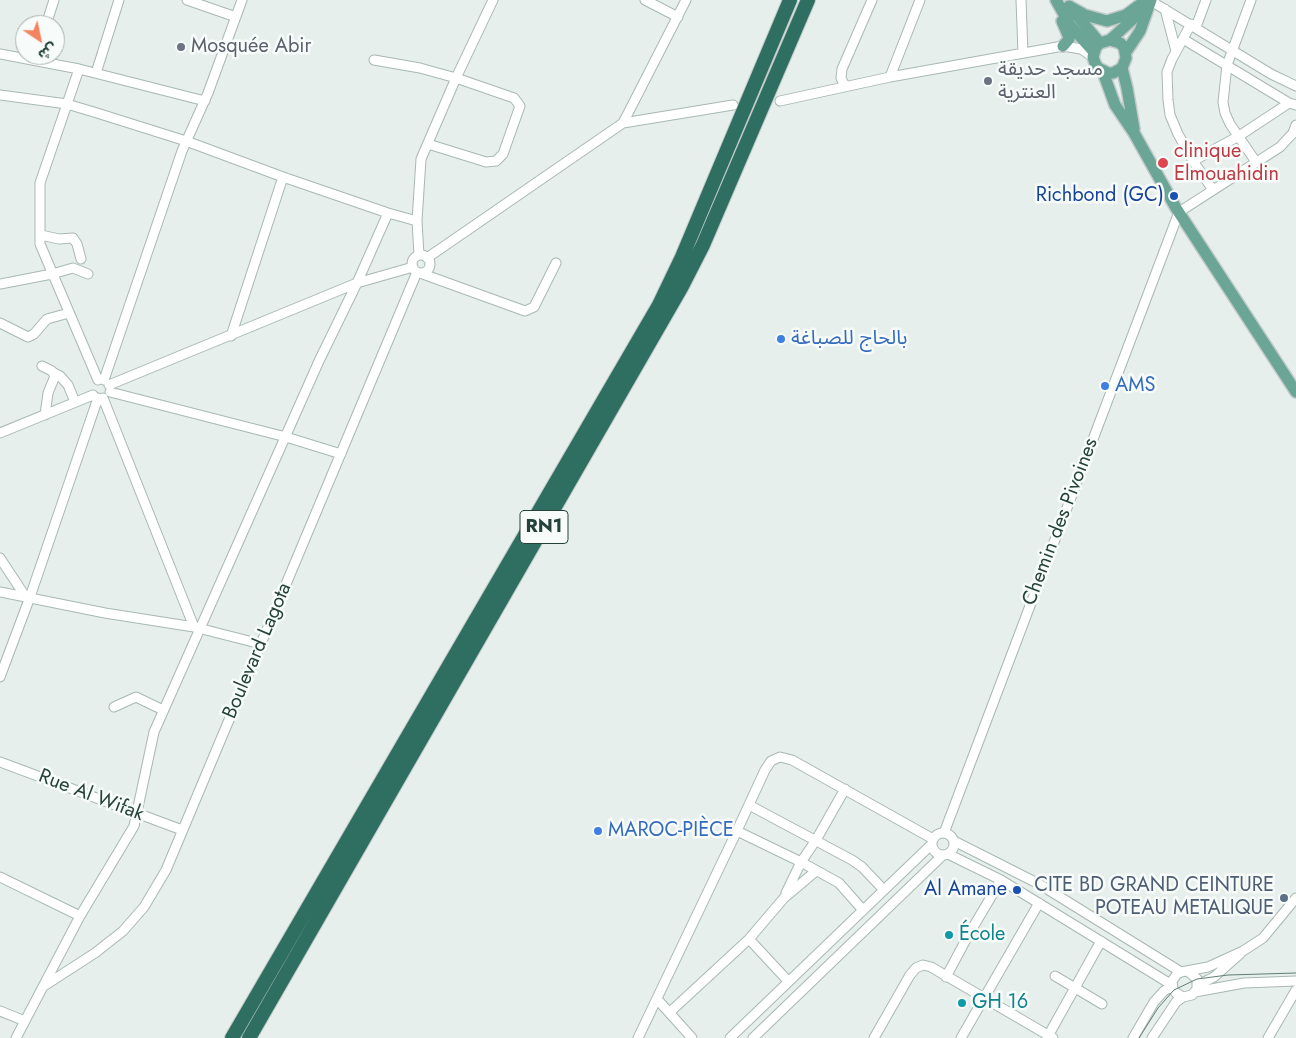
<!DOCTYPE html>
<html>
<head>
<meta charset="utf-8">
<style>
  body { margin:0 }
  #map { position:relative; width:1296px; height:1038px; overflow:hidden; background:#e6efeb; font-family:Jost,"Noto Sans Arabic",sans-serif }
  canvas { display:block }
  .north { position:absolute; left:15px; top:15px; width:50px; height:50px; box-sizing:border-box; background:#f7fbf9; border:1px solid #a3b1ad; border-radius:50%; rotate:146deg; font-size:14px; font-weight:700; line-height:20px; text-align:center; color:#24423a }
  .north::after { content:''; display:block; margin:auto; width:18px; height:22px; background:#f4845f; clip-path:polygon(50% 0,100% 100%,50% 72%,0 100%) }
</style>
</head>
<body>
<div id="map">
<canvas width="1296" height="1038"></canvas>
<div class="north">ش</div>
</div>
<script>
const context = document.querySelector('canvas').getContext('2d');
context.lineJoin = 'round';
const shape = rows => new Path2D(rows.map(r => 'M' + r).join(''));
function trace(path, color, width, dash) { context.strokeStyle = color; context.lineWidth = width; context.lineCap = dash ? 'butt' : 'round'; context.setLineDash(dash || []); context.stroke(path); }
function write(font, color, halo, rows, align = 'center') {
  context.font = font + ' Jost,"Noto Sans Arabic",sans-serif'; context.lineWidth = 5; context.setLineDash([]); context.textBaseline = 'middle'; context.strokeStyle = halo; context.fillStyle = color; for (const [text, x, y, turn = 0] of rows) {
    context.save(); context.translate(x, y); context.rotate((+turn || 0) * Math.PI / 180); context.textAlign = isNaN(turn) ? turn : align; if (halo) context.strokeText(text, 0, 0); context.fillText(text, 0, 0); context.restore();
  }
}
const minor = shape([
  [187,0,236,17],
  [645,0,678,17],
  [1021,0,1023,53],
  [1251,0,1227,65,1223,102,1225,113,1230,124,1256,162],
  [1151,1,1271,74,1296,86],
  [1165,9,1176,51],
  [1191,24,1172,59,1167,72,1168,100,1170,115,1178,134,1193,161,1213,190],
  [46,25,54,0],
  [1196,27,1206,0],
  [1183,39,1289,103,1296,105],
  [0,54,79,69,205,101],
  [374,60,420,68,456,78,514,98,520,106,503,154,496,161,486,162,428,144],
  [79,69,40,183,40,244,98,380],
  [96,73,119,0],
  [890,77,920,0],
  [845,86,841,78,842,69,872,0],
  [0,95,67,104,97,113,186,141,283,177,388,213,417,221],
  [780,101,890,77,1063,46,1081,49,1093,57],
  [623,123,686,0],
  [1193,161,1239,136,1289,103],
  [41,235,59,239,73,238,77,244,81,259],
  [419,255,417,221,421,159,456,78,493,0],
  '412 264a9 9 0 1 1 18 0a9 9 0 1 1-18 0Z',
  [427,258,623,123,733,105],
  [420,273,525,311,534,307,556,263],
  [0,284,52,274,73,268,88,274],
  [0,323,28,337,34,334,47,319,69,313],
  [231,336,283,177],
  [42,366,52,371,55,376,48,393,45,415],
  [54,373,60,376,68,385,75,402],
  [104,380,182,151,208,93,242,0],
  [109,385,357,283,413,267],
  [110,392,286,437,341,454],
  [103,398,194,627],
  [0,433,93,395],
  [0,558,25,596],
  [0,592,105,613,194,627,261,644],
  [0,677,30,597,98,398],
  [114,707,136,697,163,710],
  [0,762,182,830],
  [749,805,852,860,862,867,883,889],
  [737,831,801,862,839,883,862,909],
  '932 844a11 11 0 1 1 22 0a11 11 0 1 1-22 0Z',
  [944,833,1179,212,1280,147,1293,133,1296,125],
  [954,841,1039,884,1181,972],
  [948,854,1001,880,1172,985],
  [0,877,80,916],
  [786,893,801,862,816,840,845,789],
  [749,939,788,981],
  [1055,976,1102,1004],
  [946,977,969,934,1001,880],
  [1198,985,1214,977,1240,954],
  [44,986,95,953,123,931,144,907,166,870,417,272],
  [1195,992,1244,983,1296,981],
  [1183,997,1176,993,1173,989,1172,981,1177,974,1181,972,1208,967,1243,951,1263,938,1296,898],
  [657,999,692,1038],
  [0,1011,25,1021],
  [670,1012,749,939,784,898,816,871],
  [16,1038,80,916,134,826,154,732,319,361,357,283,388,213],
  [638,1038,735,835,765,770,771,761,780,757,792,760,933,839],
  [730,1038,932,844],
  [753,1038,943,855],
  [874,1038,910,975,916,968,923,965,931,967,1053,1038],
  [961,1038,1039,903],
  [1047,1038,1101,941],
  [1133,1038,1154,1002,1164,991,1172,986],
  [1152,1038,1176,1002,1183,997,1192,995,1197,989,1197,979,1189,972],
  [1268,1038,1296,990]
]);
const major = shape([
  [1056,0,1070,25,1094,52],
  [1069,6,1085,15,1107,21,1126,15,1138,6],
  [1074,12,1100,43],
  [1062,21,1068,35,1069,39,1063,46],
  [1110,40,1120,43,1124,47,1126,58,1122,68,1113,73,1108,73,1098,68,1095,63,1093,57,1096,47,1100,43,1110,40,1132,20,1143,0],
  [1126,52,1140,31,1151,0],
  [1122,68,1127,88,1134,129],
  [1103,72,1115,105,1134,133,1176,208,1296,392]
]);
const highway = shape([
  [232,1038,659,305,682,257,790,0],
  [249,1038,681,288,703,245,808,0]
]);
const tram = shape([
  [1139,1038,1158,1008,1174,990,1197,979,1228,975,1296,973]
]);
const markers = [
  [181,47,5,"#6b7280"],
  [988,81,5,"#6b7280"],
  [1163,163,6,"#e0444e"],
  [1174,196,5,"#1a4fb4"],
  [781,339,5,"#3f7fe0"],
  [1105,386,5,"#3f7fe0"],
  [598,831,5,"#3f7fe0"],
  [1017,890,5,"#1a4fb4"],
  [1284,898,5,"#5c6f8a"],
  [949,935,5,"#0f9aa8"],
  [962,1003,5,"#0f9aa8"]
];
const shields = [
  [544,527,48]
];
const shieldNames = [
  ["RN1",544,527]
];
const worshipNames = [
  ["Mosquée Abir",191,47],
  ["مسجد حديقة",998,70],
  ["العنترية",998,93]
];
const healthNames = [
  ["clinique",1174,152],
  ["Elmouahidin",1174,175]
];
const transitNames = [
  ["Richbond (GC)",1164,196],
  ["Al Amane",1007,890]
];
const shopNames = [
  ["بالحاج للصباغة",791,339],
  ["AMS",1115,386],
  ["MAROC-PIÈCE",608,831]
];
const streetNames = [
  ["Chemin des Pivoines",1061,522,-69],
  ["Boulevard Lagota",258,651,-67],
  ["Rue Al Wifak",91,796,21]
];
const serviceNames = [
  ["CITE BD GRAND CEINTURE",1274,886],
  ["POTEAU METALIQUE",1274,909]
];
const cultureNames = [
  ["École",959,935],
  ["GH 16",972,1003]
];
trace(minor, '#a8b8b2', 11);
trace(major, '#c2cac8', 14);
trace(highway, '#c2cac8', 16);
trace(minor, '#fff', 9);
trace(major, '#6aa596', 11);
trace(highway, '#2f6f62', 14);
trace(tram, '#5f7d75', 1);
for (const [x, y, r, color] of markers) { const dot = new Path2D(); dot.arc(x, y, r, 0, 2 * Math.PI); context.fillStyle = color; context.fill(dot); trace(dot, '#f7fbf9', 2); }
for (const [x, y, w] of shields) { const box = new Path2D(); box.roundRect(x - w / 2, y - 16.5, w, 33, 4); context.fillStyle = '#f7fbf9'; context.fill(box); trace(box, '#24423a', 1); }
write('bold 19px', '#24423a', null, shieldNames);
write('20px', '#5b616d', '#f7fbf9', worshipNames, 'left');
write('20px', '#be3a42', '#f7fbf9', healthNames, 'left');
write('20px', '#164399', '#f7fbf9', transitNames, 'right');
write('20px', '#366cbe', '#f7fbf9', shopNames, 'left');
write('20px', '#24423a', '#f7fbf9', streetNames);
write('20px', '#4e5e75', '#f7fbf9', serviceNames, 'right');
write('20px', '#0d838f', '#f7fbf9', cultureNames, 'left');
</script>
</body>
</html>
